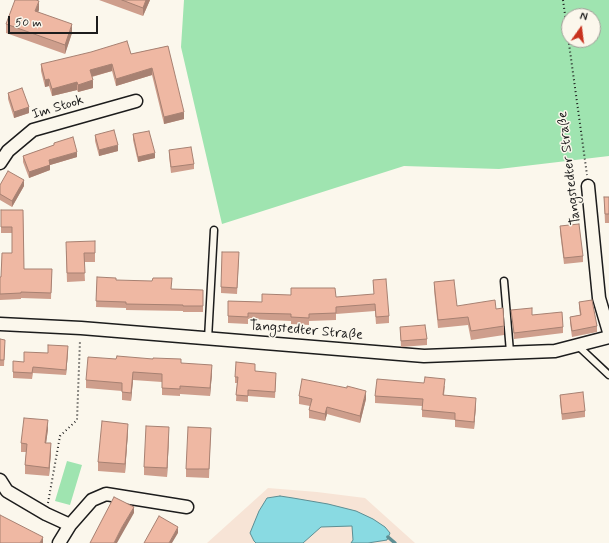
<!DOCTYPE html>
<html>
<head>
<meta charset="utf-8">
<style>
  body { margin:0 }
  #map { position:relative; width:609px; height:543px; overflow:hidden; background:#fbf7ec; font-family:Mynerve,sans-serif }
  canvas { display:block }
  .north { position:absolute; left:561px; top:8px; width:40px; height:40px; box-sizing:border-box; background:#fbf7ec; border:1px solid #a29f99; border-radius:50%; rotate:14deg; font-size:11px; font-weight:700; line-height:16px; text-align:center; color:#1c1c1c }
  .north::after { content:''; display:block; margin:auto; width:14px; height:18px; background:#c8321e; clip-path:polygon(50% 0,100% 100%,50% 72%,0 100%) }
  .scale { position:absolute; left:8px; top:16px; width:90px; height:18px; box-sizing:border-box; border:2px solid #1c1c1c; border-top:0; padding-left:5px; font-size:12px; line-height:14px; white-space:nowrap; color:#1c1c1c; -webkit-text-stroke:3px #fbf7ec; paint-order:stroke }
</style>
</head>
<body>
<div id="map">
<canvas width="609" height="543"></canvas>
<div class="north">N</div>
<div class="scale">50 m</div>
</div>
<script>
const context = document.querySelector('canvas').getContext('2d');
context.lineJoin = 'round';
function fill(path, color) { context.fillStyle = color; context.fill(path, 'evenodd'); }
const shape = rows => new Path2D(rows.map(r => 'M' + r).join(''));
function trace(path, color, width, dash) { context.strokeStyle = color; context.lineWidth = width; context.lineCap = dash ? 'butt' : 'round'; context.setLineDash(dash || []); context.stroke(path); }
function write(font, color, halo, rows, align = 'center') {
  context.font = font + ' Mynerve,sans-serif'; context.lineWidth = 3; context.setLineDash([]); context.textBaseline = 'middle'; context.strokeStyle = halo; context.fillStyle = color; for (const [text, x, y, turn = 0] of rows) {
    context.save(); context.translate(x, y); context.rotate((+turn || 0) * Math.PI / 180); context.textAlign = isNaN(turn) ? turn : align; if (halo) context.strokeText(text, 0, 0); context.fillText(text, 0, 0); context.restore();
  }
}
const built = shape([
  [268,488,317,492,365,498,415,543,207,543]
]);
const green = shape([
  [184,0,609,0,609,156,499,169,404,166,222,224,181,47],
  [569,16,593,16,593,40,569,40],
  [67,461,82,465,70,505,55,501]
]);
const water = shape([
  [280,496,293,498,328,504,356,511,373,519,385,527,390,533,387,540,368,543,351,543,353,540,352,526,321,527,303,543,256,543,254,541,250,533,259,511,267,498,280,496]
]);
const stream = shape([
  [388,537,395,543]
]);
const path = shape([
  [563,0,587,175],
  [48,503,60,436,77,420,80,340]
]);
const lane = shape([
  [504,281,510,352],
  [208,339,214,230],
  [577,345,609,375]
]);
const street = shape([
  [0,163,8,151,33,130,136,101],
  [588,186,599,298,609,332],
  [0,324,81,328,424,356,555,351,609,337],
  [0,480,7,491,46,514,70,525],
  [59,543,70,525,92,500,106,494,187,507]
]);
const wall = shape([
  [99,0,150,0,143,16],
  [39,10,38,12,72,33,65,54,6,33,6,24],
  [168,46,184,119,164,124,152,75,116,86,112,71,92,77,93,88,78,92,77,90,52,96,49,86,45,87,41,71,41,64,131,54],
  [8,93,29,113,14,118,8,99],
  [133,134,155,158,138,162,133,140],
  [95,135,118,151,99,156,95,141],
  [54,143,77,157,50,165,50,170,29,178,23,162,23,156,54,145],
  [169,150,194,164,194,169,171,173,169,156],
  [0,185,24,186,12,207,0,200],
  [604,197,609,197,609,223,605,223],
  [1,210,23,210,24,269,52,269,51,299,21,298,21,299,0,300,0,277,1,277,12,253,12,233,1,233],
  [560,226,583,256,583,262,564,264,560,232],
  [95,241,95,262,84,262,85,281,67,282,66,251],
  [239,258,237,294,221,293,221,287],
  [97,277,171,289,203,290,203,312,183,312,183,311,126,310,126,308,96,307],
  [373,280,389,316,389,323,376,324,375,311,336,314,336,320,309,321,309,325,291,324,291,321,248,319,248,324,228,323,228,301,262,302,374,295],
  [434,282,457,306,496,309,504,326,504,335,471,340,468,325,438,328,434,290],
  [579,302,597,326,597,332,572,337,570,323,570,317,580,315,579,308],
  [511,310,532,315,563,327,563,333,514,339],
  [400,327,427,339,427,345,401,347],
  [0,339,5,346,4,366,0,366],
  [68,352,66,375,33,373,32,379,13,378,13,372,24,362,48,353],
  [116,359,181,363,212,373,210,396,180,394,180,396,162,395,162,382,133,380,131,401,122,400,122,391,86,388,86,380],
  [255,371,276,378,275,398,248,396,248,402,236,401,237,383,235,383,235,377],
  [424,383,445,386,444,395,476,405,474,429,455,427,455,420,422,417,422,406,375,403,375,396],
  [560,395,585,411,585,417,562,420,560,401],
  [299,396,366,399,360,423,327,414,325,421,309,418,309,410,310,406,299,404],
  [211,428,209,478,186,477,186,469],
  [48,429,46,443,51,452,49,476,25,474,25,465,26,452,21,452,21,443],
  [128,432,125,473,98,471,98,462],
  [169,436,167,477,144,475,144,467]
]);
const shadedWall = shape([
  [146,0,150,0,143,16,143,8],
  [39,1,39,10,35,19,35,11],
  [72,24,72,33,65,54,65,45],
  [112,64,112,71,90,77,90,70],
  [152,68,152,75,116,86,116,79],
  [49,79,49,86,45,87,45,80],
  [93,80,93,88,78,92,78,85],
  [77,82,77,90,52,96,52,89],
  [29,107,29,113,14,118,14,112],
  [184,112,184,119,164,124,164,117],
  [118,145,118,151,99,156,99,150],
  [77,152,77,157,50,165,50,170,29,178,29,172,49,160],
  [155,153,155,158,138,162,138,157],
  [24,180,24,186,12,207,12,201],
  [68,346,68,352,66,375,66,370],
  [212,365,212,373,210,396,210,388],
  [133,372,133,380,131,401,131,393],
  [366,391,366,399,360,423,360,416],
  [476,398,476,405,474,429,474,422],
  [327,407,327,414,325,421,325,414],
  [48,420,48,429,45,451,45,443],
  [128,424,128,432,125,473,125,464],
  [169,427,169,436,167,477,167,468],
  [51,443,51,452,49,476,49,468],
  [134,507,134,513,117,543,114,543,122,527],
  [178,527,178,533,172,543,169,543],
  [43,537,43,543,40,543]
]);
const building = shape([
  [15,0,36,0,39,1,35,11,72,24,65,45,6,24,15,0],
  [122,0,146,0,143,8,122,0],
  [127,41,131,54,168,46,184,112,164,117,152,68,116,79,112,64,90,70,93,80,78,85,77,82,52,89,49,79,45,80,41,64,91,52,127,41],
  [22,88,29,107,14,112,8,93,22,88],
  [114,130,118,145,99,150,95,135,114,130],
  [149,131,155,153,138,157,133,134,149,131],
  [73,137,77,152,49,160,50,165,29,172,23,156,54,145,54,143,73,137],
  [191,147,194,164,171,167,169,150,191,147],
  [8,171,24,180,12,201,0,194,0,185,8,171],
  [604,197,609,197,609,214,605,214,604,197],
  [1,210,23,210,24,269,52,269,51,293,21,292,21,293,0,294,0,277,1,277,2,253,12,253,12,227,1,227,1,210],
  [579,224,583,256,564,258,560,226,579,224],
  [95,241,95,253,84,253,85,273,67,273,66,242,95,241],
  [222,252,239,252,237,288,221,287,222,252],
  [97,277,116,278,116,280,152,281,153,278,172,278,171,289,203,290,203,306,183,306,183,305,126,304,126,302,96,301,97,277],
  [386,279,389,316,376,317,375,304,336,307,336,313,309,314,309,318,291,317,291,314,248,313,248,317,228,316,228,301,262,302,262,294,291,295,291,288,335,288,336,297,374,294,373,280,386,279],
  [454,280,457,306,495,300,496,309,503,308,504,326,471,331,468,317,438,320,434,282,454,280],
  [592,300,597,326,572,331,570,317,581,315,579,302,592,300],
  [532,308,532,315,562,312,563,327,514,333,511,310,532,308],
  [425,325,427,339,401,341,400,327,425,325],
  [0,339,5,340,4,360,0,360,0,339],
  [48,345,68,346,66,370,33,367,32,373,13,372,13,361,24,362,24,352,48,353,48,345],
  [117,356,153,359,153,358,181,359,181,363,212,365,210,388,180,386,180,389,162,388,162,374,133,372,131,393,122,392,122,383,86,380,88,357,116,359,117,356],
  [236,362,255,364,255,371,276,373,275,392,248,390,248,396,236,395,238,377,235,377,236,362],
  [425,377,445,379,443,395,476,398,474,422,455,420,455,413,422,410,423,399,375,396,377,379,424,383,425,377],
  [302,379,347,388,347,386,366,391,360,416,327,407,325,414,309,410,312,399,299,396,302,379],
  [583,392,585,411,562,414,560,395,583,392],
  [24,418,48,420,45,443,51,443,49,468,25,465,27,444,21,443,24,418],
  [102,421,128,424,125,464,98,462,102,421],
  [146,426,169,427,167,468,144,467,146,426],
  [188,427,211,428,209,469,186,469,188,427],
  [114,497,134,507,122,527,114,543,90,543,114,497],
  [0,515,43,537,40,543,0,543,0,515],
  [159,516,178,527,169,543,144,543,159,516]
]);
const streetNames = [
  ["Im Stook",58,108,-17],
  ["Tangstedter Straße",570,168,-97],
  ["Tangstedter Straße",306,331,5]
];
fill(built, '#f7e4d6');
fill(green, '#9fe4b0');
fill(water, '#89dae2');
trace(water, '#5d8e93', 1);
trace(stream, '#5d8e93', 3.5);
trace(lane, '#1c1c1c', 9);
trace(street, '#1c1c1c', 15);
trace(path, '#1c1c1c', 2, [1, 3]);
trace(lane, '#fbf7ec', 6);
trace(street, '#fbf7ec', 12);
fill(wall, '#ce9e8c');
fill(shadedWall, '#a78172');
fill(building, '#efb8a3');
trace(building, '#a78172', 1);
write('14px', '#1c1c1c', '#fbf7ec', streetNames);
</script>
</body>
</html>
